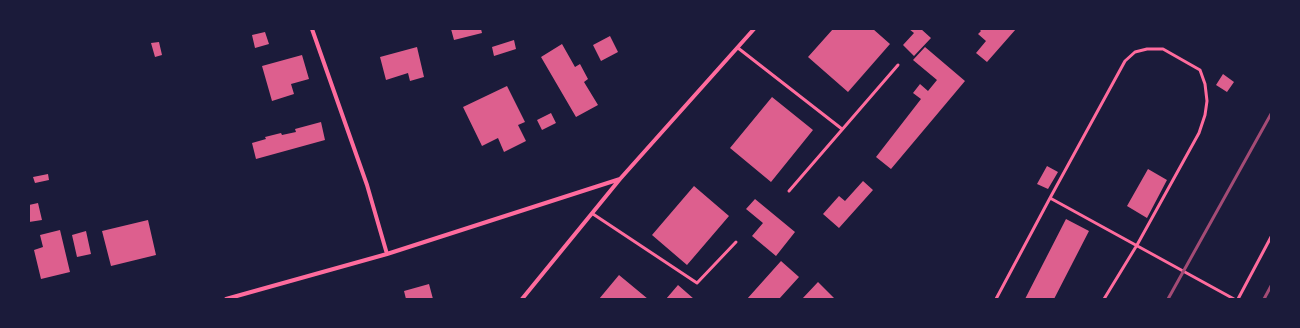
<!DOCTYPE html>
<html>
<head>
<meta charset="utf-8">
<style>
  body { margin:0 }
  #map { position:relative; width:1300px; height:328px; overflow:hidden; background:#1b1b3a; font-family:"Alegreya Sans",sans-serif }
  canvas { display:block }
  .frame { position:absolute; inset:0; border:30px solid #1b1b3a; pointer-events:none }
</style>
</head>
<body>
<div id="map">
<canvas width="1300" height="328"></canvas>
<div class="frame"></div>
</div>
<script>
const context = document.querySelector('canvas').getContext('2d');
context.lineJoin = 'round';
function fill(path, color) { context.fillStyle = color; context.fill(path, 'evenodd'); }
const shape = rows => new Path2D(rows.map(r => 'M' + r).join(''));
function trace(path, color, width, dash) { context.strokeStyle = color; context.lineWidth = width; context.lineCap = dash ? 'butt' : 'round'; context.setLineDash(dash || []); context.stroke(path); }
const building = shape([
  [451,29,481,29,482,33,454,40],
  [833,29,873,29,890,44,848,92,808,57],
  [909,29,921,29,931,38,914,56,903,45,914,33],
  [979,29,1016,29,987,62,976,53,986,41,978,34,981,31],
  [265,32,269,44,255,48,252,35],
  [610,36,618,52,601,61,593,45],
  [514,40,516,49,494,56,492,47],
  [159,42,162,55,155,57,151,43],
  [562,44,575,67,580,64,588,79,584,82,598,105,576,117,541,57],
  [417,47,424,77,410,81,408,73,386,80,380,57],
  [925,47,965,81,891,169,876,157,921,99,913,93,920,84,928,91,937,80,913,60],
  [302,55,309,79,291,84,294,94,272,101,262,66],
  [1223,74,1234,82,1227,92,1216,85],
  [507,86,525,122,518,125,526,141,504,152,498,138,482,146,463,107],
  [772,97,813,130,771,182,730,148],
  [551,113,556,123,542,130,537,120],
  [321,122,325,140,256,159,252,143,266,139,265,137,281,133,282,135,296,132,295,129],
  [1047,166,1058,172,1048,189,1037,184],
  [1148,169,1167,180,1147,218,1127,206],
  [48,174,49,180,35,183,33,177],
  [863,181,873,190,839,228,823,214,839,196,845,201],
  [694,186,729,216,687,265,652,235],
  [755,199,795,232,776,256,752,236,763,223,746,209],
  [38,203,42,220,29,222,29,205],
  [1066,219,1089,231,1054,299,1025,299],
  [148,220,156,255,111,266,102,231],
  [60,230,70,272,41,279,34,250,43,247,40,235],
  [86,231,91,254,77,257,72,235],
  [781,261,799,277,779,299,747,299],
  [619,275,648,299,599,299],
  [818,282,835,299,802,299],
  [429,284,433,299,406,299,404,291],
  [678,285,694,299,666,299]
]);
const service = shape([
  [738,48,842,129],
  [789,191,898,65],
  [1050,198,1125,61,1135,52,1147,49,1163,49,1200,70,1205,84,1207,101,1205,115,1199,133,1137,245,1104,299],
  [593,214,697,283,736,242],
  [996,299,1050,198,1234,299],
  [1238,299,1271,237]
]);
const minor = shape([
  [312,29,367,185,387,254],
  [226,299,387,254,620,179],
  [522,299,620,179,754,29]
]);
const rail = shape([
  [1168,299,1271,114],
  [1264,299,1271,286]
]);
fill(building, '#dd5f8e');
trace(service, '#ff6b9d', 3);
trace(minor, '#ff6b9d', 4);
trace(rail, '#a44b75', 3);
</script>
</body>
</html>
